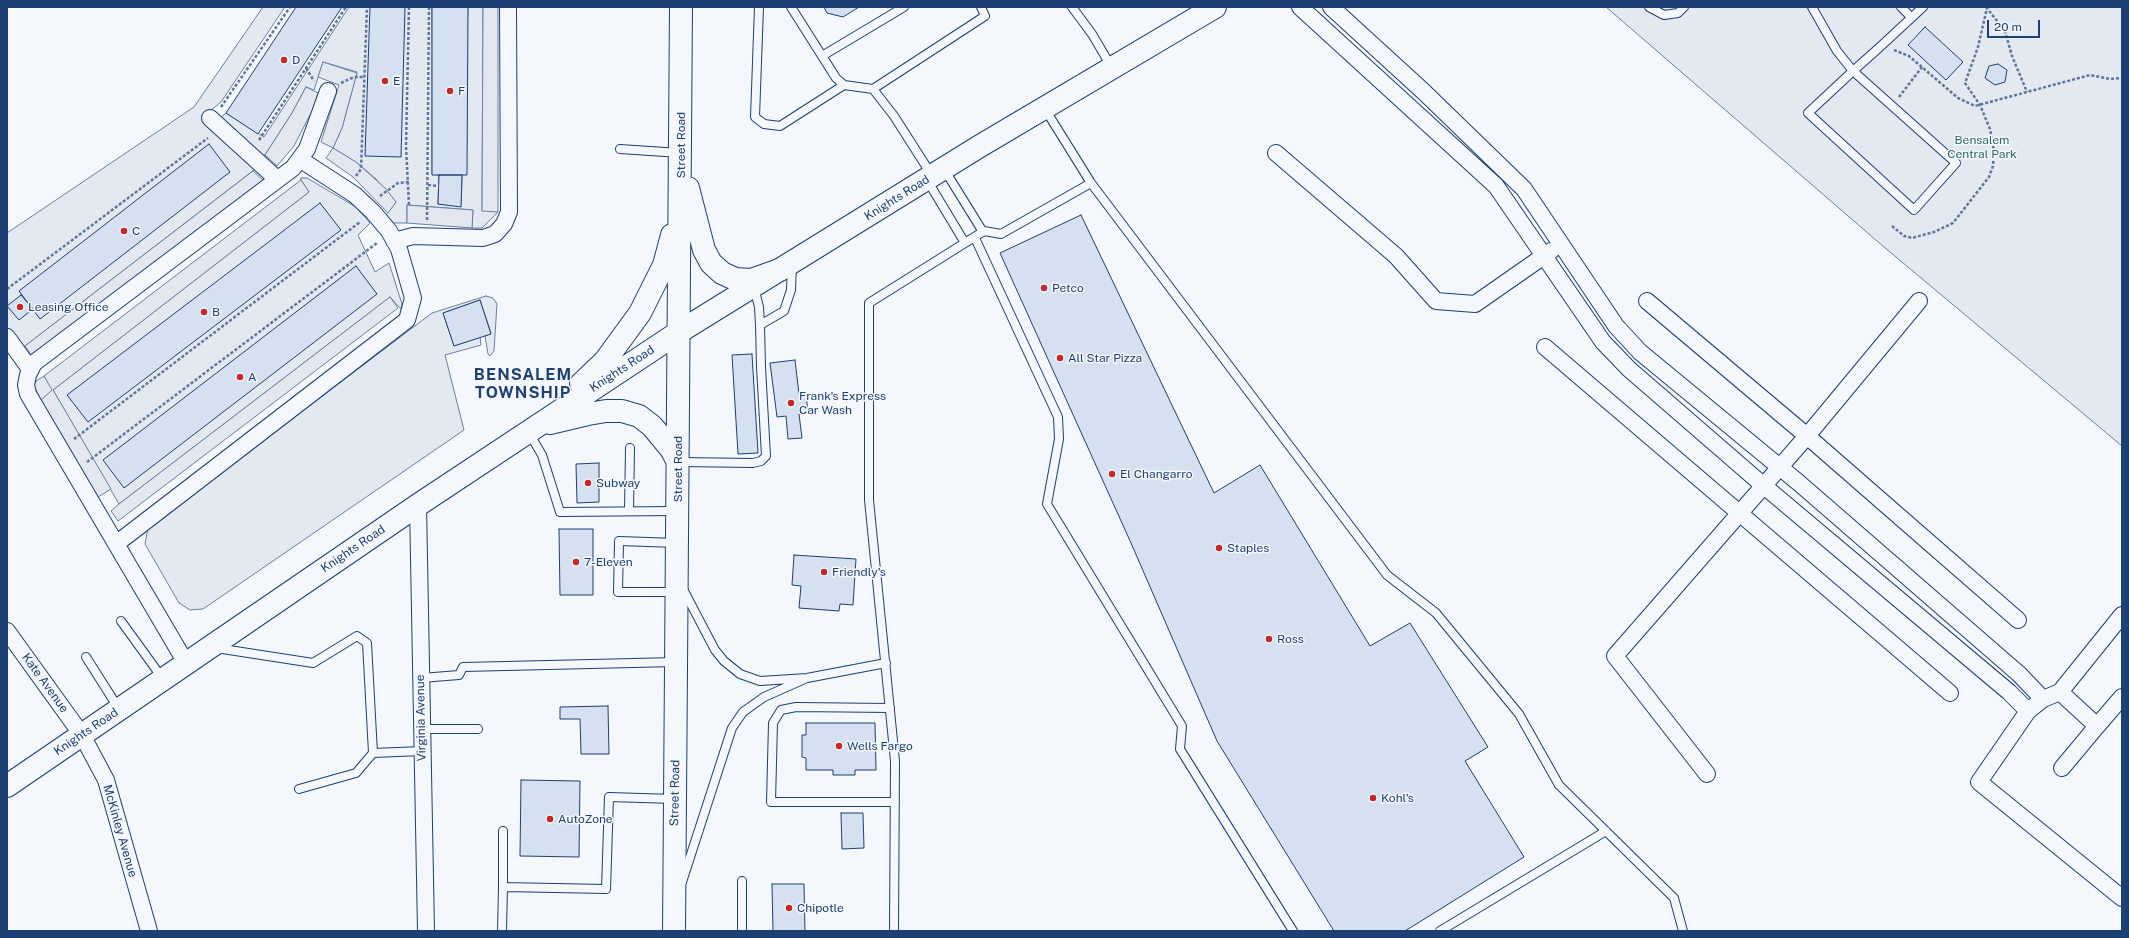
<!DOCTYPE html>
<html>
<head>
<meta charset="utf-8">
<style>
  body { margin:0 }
  #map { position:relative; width:2129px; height:938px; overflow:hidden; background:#f4f7fb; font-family:"Public Sans",sans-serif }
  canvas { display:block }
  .frame { position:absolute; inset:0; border:8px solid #1d3f73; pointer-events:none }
  .scale { position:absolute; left:1987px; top:20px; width:53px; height:18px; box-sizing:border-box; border:2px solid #1d3f73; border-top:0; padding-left:5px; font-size:12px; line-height:14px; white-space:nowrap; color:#1d3f73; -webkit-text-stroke:3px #f4f7fb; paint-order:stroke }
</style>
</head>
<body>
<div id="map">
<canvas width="2129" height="938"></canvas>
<div class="frame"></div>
<div class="scale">20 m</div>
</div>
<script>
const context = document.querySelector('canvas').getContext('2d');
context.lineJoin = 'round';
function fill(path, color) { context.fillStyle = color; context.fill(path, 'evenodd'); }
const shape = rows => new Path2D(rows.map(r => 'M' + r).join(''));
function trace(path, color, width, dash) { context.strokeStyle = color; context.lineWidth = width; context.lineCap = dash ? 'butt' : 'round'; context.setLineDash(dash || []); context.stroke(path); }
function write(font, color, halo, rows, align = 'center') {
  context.font = font + ' "Public Sans",sans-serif'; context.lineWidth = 3; context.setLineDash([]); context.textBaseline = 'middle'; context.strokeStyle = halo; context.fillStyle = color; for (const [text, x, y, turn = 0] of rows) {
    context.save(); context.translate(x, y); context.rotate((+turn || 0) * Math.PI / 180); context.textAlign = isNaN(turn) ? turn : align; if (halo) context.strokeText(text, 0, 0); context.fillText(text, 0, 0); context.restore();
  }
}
const green = shape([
  [263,7,285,7,221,102,204,116,256,166,254,170,25,346,20,345,7,327,7,233,194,107,263,7],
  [349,7,432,7,432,174,439,175,438,204,461,206,468,7,483,7,482,210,498,212,482,228,472,228,473,210,407,205,407,223,394,223,385,216,396,202,375,178,356,162,333,148,342,128,357,72,323,62,314,90,306,87,292,113,263,158,218,120,226,113,264,137,349,7],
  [1606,7,2122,7,2122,446,1884,247,1606,7],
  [301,178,307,178,356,207,370,223,358,235,375,272,389,263,402,304,401,309,390,297,119,504,53,390,41,400,34,386,36,381,44,376,53,390,309,192,301,180,301,178],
  [486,296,493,298,497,304,494,351,490,356,488,354,485,336,491,333,480,300,443,313,454,346,480,337,481,345,445,355,464,430,203,609,190,610,179,603,145,544,148,528,432,313,486,296]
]);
const parking = shape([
  [483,7,498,7,498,212,482,211,483,7],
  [323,62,357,73,342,128,333,148,356,162,386,189,396,202,388,213,353,177,326,158,333,148,321,142,339,85,318,77,323,62],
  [306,87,318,93,312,111,294,146,277,166,265,155,292,113,306,87],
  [253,171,263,180,33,358,25,346,253,171],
  [301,180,309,192,53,390,111,489,98,497,41,400,52,390,44,376,301,180],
  [407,205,473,210,472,228,407,223,407,205],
  [390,297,398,308,118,521,111,511,119,504,390,297]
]);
const building = shape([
  [296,7,342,7,258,134,226,113,296,7],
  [370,7,405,7,401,157,365,156,370,7],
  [432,7,468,7,467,175,432,175,432,7],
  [824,7,859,7,843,17,827,13,824,7],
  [1925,27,1963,62,1946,80,1908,45,1925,27],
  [1998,64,2007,70,2005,82,1995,85,1985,78,1989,66,1998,64],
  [209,144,230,172,40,319,19,291,209,144],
  [439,175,462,175,461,207,438,204,439,175],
  [320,203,341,230,88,422,67,395,320,203],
  [1081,215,1214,493,1260,465,1370,646,1410,623,1488,747,1465,761,1524,857,1405,931,1334,931,1217,741,1131,543,1000,253,1081,215],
  [356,266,377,294,124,488,103,460,356,266],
  [21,295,33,309,19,320,7,306,21,295],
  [480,300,491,334,454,346,443,313,480,300],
  [752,354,758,453,738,454,732,355,752,354],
  [795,360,799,394,806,393,808,413,799,414,802,438,788,439,786,416,777,417,770,363,795,360],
  [599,463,599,502,577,503,576,464,599,463],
  [559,529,593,529,593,595,560,595,559,529],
  [794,555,856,559,853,605,840,604,839,611,799,608,801,586,792,585,794,555],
  [608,706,609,754,581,754,580,719,560,719,560,707,608,706],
  [806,723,875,723,876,770,855,770,855,775,833,775,833,770,806,770,806,758,802,757,802,735,806,735,806,723],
  [521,780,580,781,579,857,520,856,521,780],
  [841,813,863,813,864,848,842,849,841,813],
  [772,884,804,884,805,931,773,931,772,884]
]);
const path = shape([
  [409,7,406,146,409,205],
  [1986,7,2005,31,2012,56,2027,92],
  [1894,50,1909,56,1958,98,1975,106,2090,75,2110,79,2122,78],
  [306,68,314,81],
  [341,83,354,77,364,77],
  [1899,97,1922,67],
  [221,107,290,7],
  [259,140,346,7],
  [356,176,361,169,367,7],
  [428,185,439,186],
  [380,196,398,183,409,182],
  [427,220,429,7],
  [1892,226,1904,236,1912,238,1934,232,1953,223,1989,177,1993,166,1994,151,1990,129,1980,105,1965,83,1978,47,1987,8],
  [7,289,208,138],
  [74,439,360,222],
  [87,462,377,243]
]);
const lane = shape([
  [759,7,755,117,764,124,780,126,844,85],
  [791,7,836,78,844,85,873,89,894,116,931,174],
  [1072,7,1092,34,1112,68],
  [1649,7,1664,15,1678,13,1684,7],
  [1812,7,1837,51,1853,71,1956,163,1914,210,1808,113,1853,71,1881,46,1923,7],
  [1901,7,1911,17],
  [822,56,904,7],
  [873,89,985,16,981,7],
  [1045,109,1091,183,1387,575,1436,613,1519,714,1559,785,1674,898,1683,931],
  [620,149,680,153],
  [944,169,983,232],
  [927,180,965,243],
  [975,238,1058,417,1059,439,1047,504,1182,726,1180,749,1293,931],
  [760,325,784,311,791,290,792,265],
  [529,433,542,455,560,512,675,511],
  [680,462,753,463,761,461,766,456,761,367,760,325,759,307,754,287],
  [629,511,630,448],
  [683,589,715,650,724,661,740,674,760,681,807,678,886,663],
  [675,592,618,592,619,541,677,543],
  [121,621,163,679],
  [216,648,313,663,357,636,367,643,373,753,422,751],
  [86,657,119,709],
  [421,678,459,675,463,667,676,662],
  [890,708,796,707,781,710,773,723,771,802,895,802],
  [422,729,478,729],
  [299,789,356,773,373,753],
  [503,831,503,887],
  [682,882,732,728,743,712,764,697,807,678],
  [502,931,503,887,606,889,609,797,674,799],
  [742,931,742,881],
  [894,931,895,761,869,500,869,303,984,231,1001,234,1091,183],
  [1440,931,1606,831]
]);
const street = shape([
  [1300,7,1496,186,1603,342,1629,369,1764,486,2009,692,2028,711],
  [1331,7,1424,92,1524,189,1616,326,1640,352,1799,483,2019,674,2043,699],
  [210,118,277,179],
  [1276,153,1396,256,1436,301,1475,304,1551,251],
  [394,241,413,236,483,238,495,234,504,224,509,212,508,7],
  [1647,301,1807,436,2018,620],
  [7,337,30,369],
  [1545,347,1950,693],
  [418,505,426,931],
  [116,544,407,320,413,298,399,249,389,231,373,212,355,195,301,160],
  [2122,615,2060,692,2043,699,2028,711,1979,782,2122,898],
  [7,631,82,735,106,780,149,931],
  [186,663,28,394,26,385,28,375,34,363,293,168,307,149,328,91],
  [2060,692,2097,726,2122,697],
  [2062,768,2097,726],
  [1707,774,1615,656,1807,436,1919,301]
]);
const secondary = shape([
  [679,332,980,146,1215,7]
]);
const primary = shape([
  [688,188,704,250,711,263,722,273,735,279,751,280,782,269],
  [581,384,605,361,640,313,664,265,672,235],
  [550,423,588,414,606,411,622,411,639,416,652,426,671,449,678,462],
  [7,786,418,505,679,332],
  [674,931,681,7]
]);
const markers = [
  [284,60,4,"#c62828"],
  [385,81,4,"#c62828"],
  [450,91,4,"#c62828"],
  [124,231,4,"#c62828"],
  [1044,288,4,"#c62828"],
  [20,307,4,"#c62828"],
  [204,312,4,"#c62828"],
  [1060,358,4,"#c62828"],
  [240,377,4,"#c62828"],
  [791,403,4,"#c62828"],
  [1112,474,4,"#c62828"],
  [588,483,4,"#c62828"],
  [1219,548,4,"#c62828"],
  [576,562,4,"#c62828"],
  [824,572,4,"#c62828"],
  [1269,639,4,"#c62828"],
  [839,746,4,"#c62828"],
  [1373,798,4,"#c62828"],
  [550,819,4,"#c62828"],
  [789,908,4,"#c62828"]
];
const poiNames = [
  ["D",292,60],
  ["E",393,81],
  ["F",458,91],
  ["C",132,231],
  ["Petco",1052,288],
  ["Leasing Office",28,307],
  ["B",212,312],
  ["All Star Pizza",1068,358],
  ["A",248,377],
  ["Frank's Express",799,396],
  ["Car Wash",799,410],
  ["El Changarro",1120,474],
  ["Subway",596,483],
  ["Staples",1227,548],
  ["7-Eleven",584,562],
  ["Friendly's",832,572],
  ["Ross",1277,639],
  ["Wells Fargo",847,746],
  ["Kohl's",1381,798],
  ["AutoZone",558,819],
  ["Chipotle",797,908]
];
const parkNames = [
  ["Bensalem",1982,140],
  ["Central Park",1982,154]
];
const streetNames = [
  ["Street Road",681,145,-90],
  ["Knights Road",897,198,-32],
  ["Knights Road",622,369,-33],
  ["Street Road",678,469,-90],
  ["Knights Road",353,549,-34],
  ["Kate Avenue",45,683,54],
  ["Virginia Avenue",421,718,-91],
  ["Knights Road",86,732,-34],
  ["Street Road",675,793,-89],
  ["McKinley Avenue",120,831,74]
];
const districtNames = [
  ["BENSALEM",523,375],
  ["TOWNSHIP",523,393]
];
fill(green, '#e3e9f0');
trace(green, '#687fa3', 1);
fill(parking, '#e3e8f0');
trace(parking, '#687fa3', 1);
fill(building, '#d5e0f0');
trace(building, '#1d3f73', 1);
trace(lane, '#1d3f73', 10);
trace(street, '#1d3f73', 18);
trace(secondary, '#1d3f73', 24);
trace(primary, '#1d3f73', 24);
trace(path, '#5e769c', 2.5, [3, 2]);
trace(lane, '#f4f7fb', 8);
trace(street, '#f4f7fb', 16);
trace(secondary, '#f4f7fb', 22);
trace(primary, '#f4f7fb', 22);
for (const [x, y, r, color] of markers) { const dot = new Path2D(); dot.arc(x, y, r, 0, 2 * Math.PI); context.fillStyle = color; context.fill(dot); trace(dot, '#f4f7fb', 1.5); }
write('12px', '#1d3f73', '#f4f7fb', poiNames, 'left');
write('12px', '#2c6c60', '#f4f7fb', parkNames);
write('12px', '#1d3f73', '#f4f7fb', streetNames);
context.letterSpacing = '1px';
write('bold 16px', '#1d3f73', '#f4f7fb', districtNames);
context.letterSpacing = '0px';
</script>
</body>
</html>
